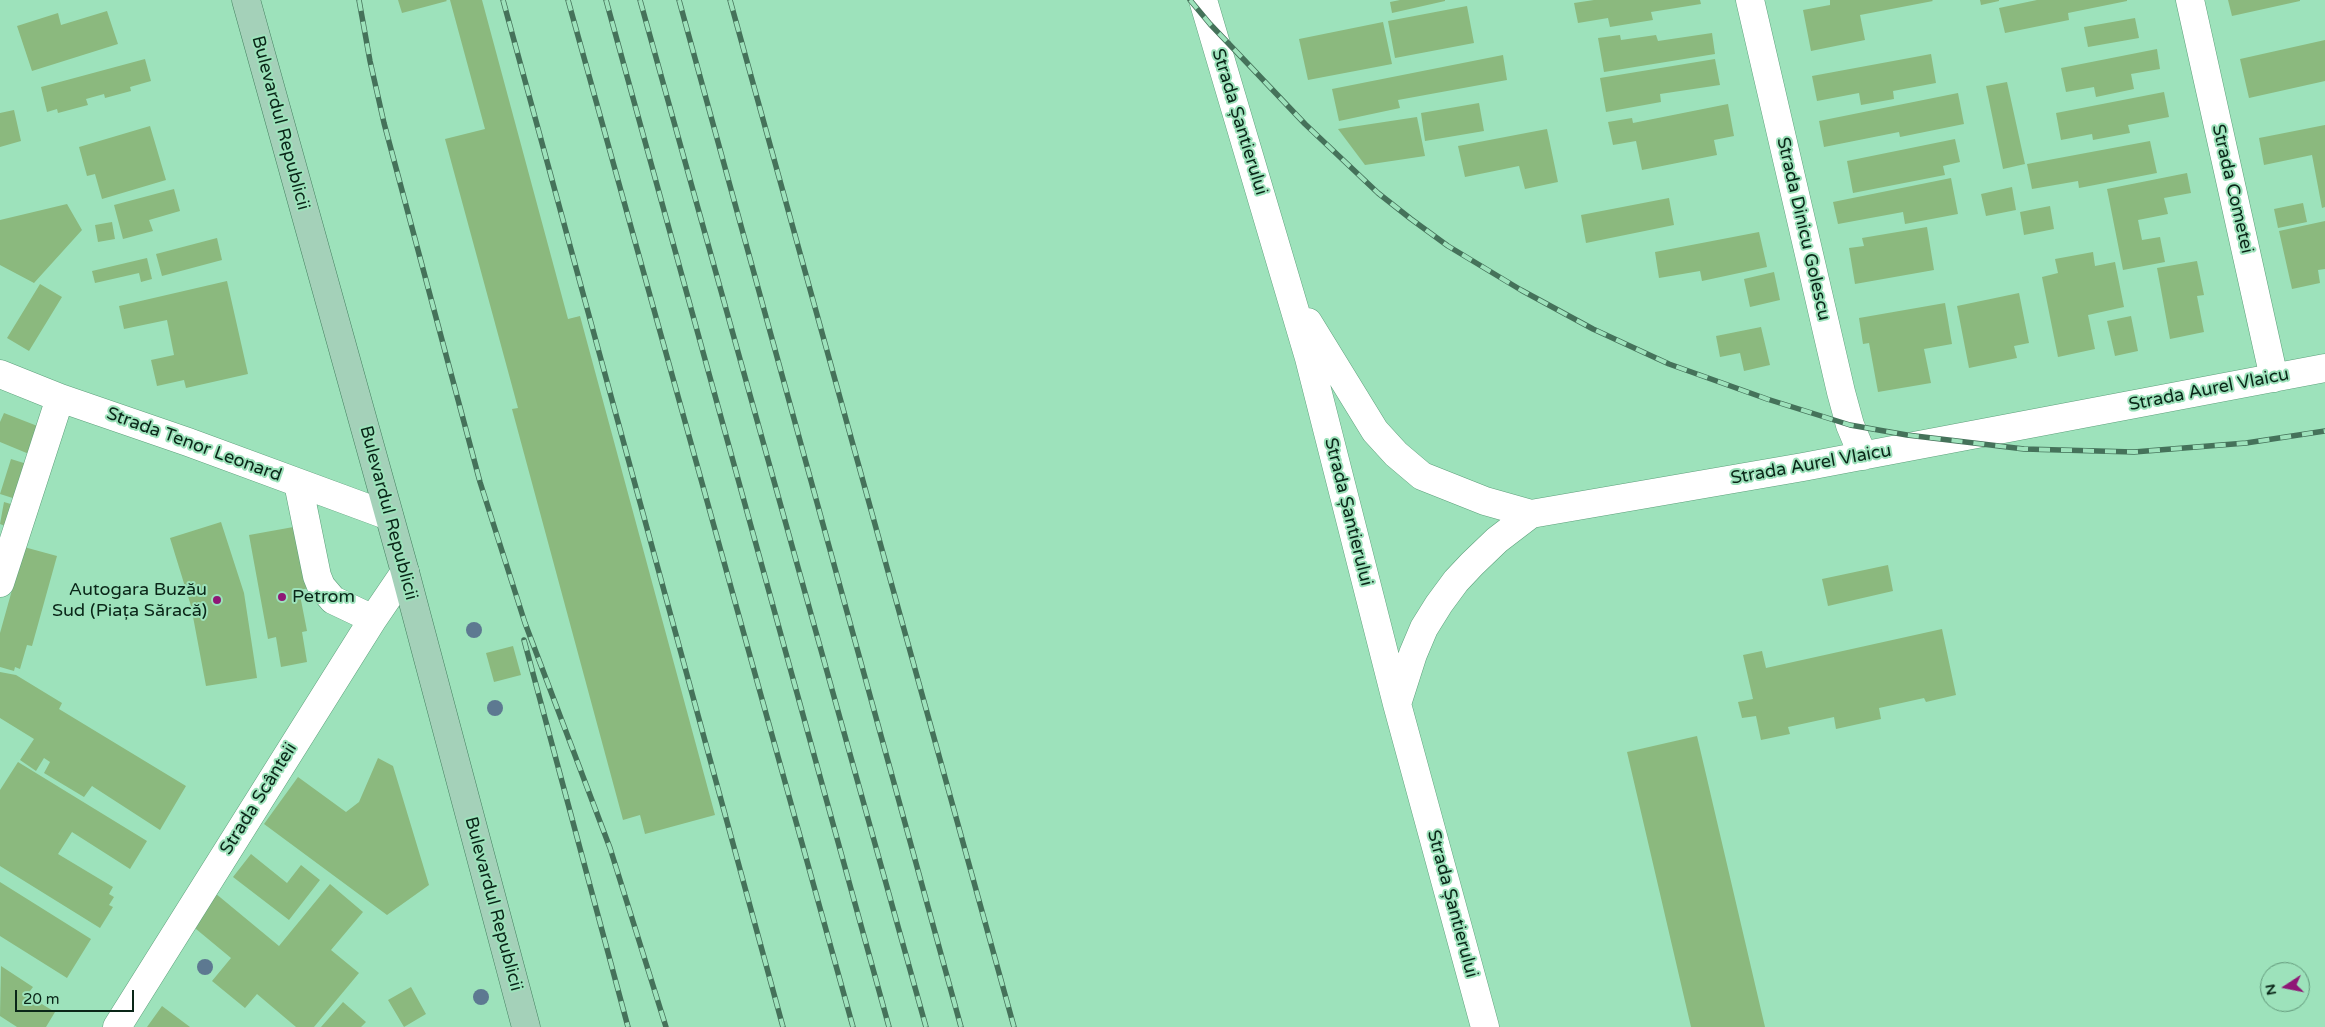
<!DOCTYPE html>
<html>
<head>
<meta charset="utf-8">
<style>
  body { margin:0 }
  #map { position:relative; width:2325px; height:1027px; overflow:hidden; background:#9de2bb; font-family:"Varela Round",sans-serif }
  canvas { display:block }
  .north { position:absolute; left:2260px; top:962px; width:50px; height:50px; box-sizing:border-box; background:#9de2bb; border:1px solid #62977a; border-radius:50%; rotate:259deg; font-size:14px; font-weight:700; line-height:20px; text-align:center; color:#0a2618 }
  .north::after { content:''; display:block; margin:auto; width:18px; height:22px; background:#8f1776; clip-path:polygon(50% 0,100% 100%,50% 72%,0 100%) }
  .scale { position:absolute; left:15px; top:990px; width:119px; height:22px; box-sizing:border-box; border:2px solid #0a2618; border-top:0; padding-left:6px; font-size:15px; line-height:18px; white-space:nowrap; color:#0a2618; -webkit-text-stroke:4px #9de2bb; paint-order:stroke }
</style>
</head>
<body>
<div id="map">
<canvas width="2325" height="1027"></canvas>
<div class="north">N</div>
<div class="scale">20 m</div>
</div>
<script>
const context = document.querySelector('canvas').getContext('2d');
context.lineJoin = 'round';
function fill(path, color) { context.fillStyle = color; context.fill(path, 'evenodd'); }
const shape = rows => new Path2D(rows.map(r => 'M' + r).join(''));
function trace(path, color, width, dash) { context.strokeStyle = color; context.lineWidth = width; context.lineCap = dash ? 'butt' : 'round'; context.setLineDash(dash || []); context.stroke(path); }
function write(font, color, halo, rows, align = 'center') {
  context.font = font + ' "Varela Round",sans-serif'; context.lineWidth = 4; context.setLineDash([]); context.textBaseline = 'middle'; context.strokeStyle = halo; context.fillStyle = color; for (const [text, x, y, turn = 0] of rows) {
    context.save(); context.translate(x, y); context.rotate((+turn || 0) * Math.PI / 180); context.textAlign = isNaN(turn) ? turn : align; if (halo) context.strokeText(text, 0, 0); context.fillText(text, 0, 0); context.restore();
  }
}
const building = shape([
  [398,0,446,0,447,1,402,13],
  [450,0,482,0,568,319,580,316,715,815,645,834,640,815,623,820,512,409,518,408,445,139,485,129],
  [1400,0,1445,0,1445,1,1392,13,1390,2],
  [1594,0,1700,0,1701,4,1651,12,1653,20,1610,27,1608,18,1578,23,1574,3],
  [1830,0,1932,0,1933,1,1860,15,1865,40,1811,51,1803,10,1830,5],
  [1980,0,1999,0,1999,1,1981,5],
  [2037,0,2127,0,2127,1,2068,13,2069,20,2005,33,1999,8],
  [2228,0,2300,0,2300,1,2232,16],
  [1467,6,1474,43,1395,58,1388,21],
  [107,11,118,44,32,71,17,26,58,13,61,25],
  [2135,18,2139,38,2088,47,2084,27],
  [1383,22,1392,64,1308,80,1299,39],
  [1712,33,1715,54,1604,72,1598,38,1620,35,1621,40,1656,35,1658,41],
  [2325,40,2325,81,2249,98,2240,59],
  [2157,49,2160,69,2131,74,2134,89,2096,97,2094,87,2066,92,2061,68],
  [1931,54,1936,83,1893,91,1894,99,1861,105,1859,93,1817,101,1812,76],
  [1503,55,1507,80,1398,100,1400,108,1339,121,1332,89],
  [145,59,151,81,130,87,131,91,105,98,104,94,86,99,88,105,58,113,57,109,47,112,41,87],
  [1715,59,1720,85,1660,94,1661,102,1606,112,1600,78],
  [2007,82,2025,164,2003,169,1986,86],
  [2164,92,2169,117,2128,125,2130,133,2093,140,2092,134,2061,140,2056,113],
  [1958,93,1964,124,1900,137,1899,132,1824,147,1819,121],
  [1479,103,1484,131,1425,141,1421,113],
  [1728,104,1734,136,1714,140,1717,155,1642,170,1636,141,1613,145,1608,122,1632,118,1633,123],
  [14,110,21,141,0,147,0,113],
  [1417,117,1425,156,1365,165,1338,129],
  [2325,125,2325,207,2322,208,2312,155,2264,165,2259,138],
  [150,126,166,180,102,199,95,174,87,176,79,147],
  [1547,129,1558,182,1525,189,1519,166,1465,177,1458,146],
  [1955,139,1960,162,1943,166,1945,175,1853,193,1847,161],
  [2150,141,2157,173,2079,188,2078,181,2032,189,2027,164],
  [2187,173,2191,193,2164,198,2168,214,2138,220,2142,240,2160,237,2165,262,2123,270,2107,189],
  [1951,178,1958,214,1905,224,1903,212,1838,224,1833,202],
  [2012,187,2016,210,1986,216,1981,194],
  [174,189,180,211,149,220,153,231,123,239,114,205],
  [1669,198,1674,225,1586,243,1581,215],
  [2303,203,2307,222,2278,228,2274,209],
  [67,204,82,230,34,283,0,265,0,220],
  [2050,206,2054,229,2024,235,2020,212],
  [2325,221,2325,269,2318,270,2320,283,2292,289,2279,231],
  [112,222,115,239,98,242,95,225],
  [1927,227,1934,270,1855,284,1849,248,1864,246,1862,238],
  [1759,232,1767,267,1702,281,1700,271,1659,278,1655,252],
  [217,238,222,260,162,276,156,254],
  [2093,252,2095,266,2115,262,2124,307,2088,315,2095,349,2058,357,2042,277,2058,273,2055,259],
  [147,258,152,279,141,282,139,273,95,283,92,271],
  [2197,261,2204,295,2197,296,2204,332,2170,339,2157,268],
  [1774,272,1780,300,1750,307,1744,279],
  [227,281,248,374,186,388,184,380,157,386,151,360,174,355,167,320,124,329,119,306],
  [40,284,62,297,29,351,7,338],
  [2019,293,2029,343,2014,346,2017,358,1969,368,1957,306],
  [1945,303,1952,344,1924,349,1931,383,1878,392,1869,343,1863,344,1859,318],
  [2131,316,2138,351,2115,356,2107,321],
  [1761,327,1770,365,1744,371,1740,353,1720,357,1716,336],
  [4,413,40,427,29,454,0,442,0,422],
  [11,459,30,465,19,500,0,494],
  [4,502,14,505,8,527,0,524],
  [221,522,244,593,257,678,206,686,191,606,170,538],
  [299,526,310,588,299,590,307,631,302,632,307,662,281,667,276,637,268,639,249,535],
  [24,547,57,556,32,646,27,645,20,669,15,667,14,671,0,667,0,633],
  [1888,565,1893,591,1828,606,1822,579],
  [1942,629,1956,695,1926,702,1924,698,1879,708,1881,719,1836,729,1834,717,1788,727,1790,734,1761,740,1756,716,1742,718,1738,702,1753,699,1743,655,1762,651,1766,668],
  [513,646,521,675,494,682,486,653],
  [0,672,16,675,62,703,59,709,186,786,160,830,92,786,84,797,44,773,50,762,44,758,36,771,20,760,34,739,0,718],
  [1697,736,1765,1027,1691,1027,1627,752],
  [378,758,393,766,429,885,387,915,264,824,298,777,346,812,359,802],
  [18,762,147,841,130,869,72,832,58,854,113,887,109,894,114,897,109,905,113,907,100,928,0,866,0,790],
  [251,854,287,883,301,865,320,880,289,920,233,877],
  [0,882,91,939,67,978,0,936],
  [330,884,363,912,331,950,359,973,314,1027,296,1027,257,994,245,1008,212,981,231,958,190,924,215,893,279,946],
  [1,966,33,987,27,995,55,1012,46,1027,17,1027,0,1016],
  [411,987,426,1014,404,1027,388,1000],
  [343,1002,366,1022,361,1027,321,1027],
  [162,1006,190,1027,147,1027]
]);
const minor = shape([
  [1203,0,1309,358,1397,704,1485,1027],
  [1750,0,1841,392,1850,425,1863,456],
  [2190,0,2274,378],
  [1308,322,1375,431,1396,454,1422,476,1485,501,1531,514],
  [0,374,60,398,188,442,389,516],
  [298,483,317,576,321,586,333,600,373,619],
  [0,583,60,398],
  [1397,704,1413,654,1424,628,1439,604,1456,581,1472,564,1497,540,1531,514,1803,467,2325,368],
  [117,1027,373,619,405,572]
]);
const major = shape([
  [246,0,405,572,526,1027]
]);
const rail = shape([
  [359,0,370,61,384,123,480,482,525,623,610,848,666,1027],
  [503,0,783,1027],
  [568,0,853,1027],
  [606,0,889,1027],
  [640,0,926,1027],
  [679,0,961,1027],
  [730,0,1014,1027],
  [1190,0,1210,24,1305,124,1378,193,1411,219,1448,246,1521,290,1593,329,1669,364,1767,399,1850,425,1907,435,2024,449,2134,452,2246,443,2325,431],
  [524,640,628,1027]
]);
const trees = [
  [474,630],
  [495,708],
  [205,967],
  [481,997]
];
const markers = [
  [282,597,5,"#8f1776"],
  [217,600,5,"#8f1776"]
];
const streetNames = [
  ["Strada Șantierului",1239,122,73],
  ["Bulevardul Republicii",280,123,75],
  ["Strada Cometei",2232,189,77],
  ["Strada Dinicu Golescu",1803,229,77],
  ["Strada Aurel Vlaicu",2209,390,-11],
  ["Strada Tenor Leonard",194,445,20],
  ["Strada Aurel Vlaicu",1811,465,-10],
  ["Strada Șantierului",1348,512,76],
  ["Bulevardul Republicii",388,513,75],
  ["Strada Scânteii",259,799,-58],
  ["Bulevardul Republicii",493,904,75],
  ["Strada Șantierului",1452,904,75]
];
const poiNames = [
  ["Autogara Buzău",207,590],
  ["Sud (Piața Săracă)",207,611],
  ["Petrom",292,597,"left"]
];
fill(building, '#8bb97e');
trace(minor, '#5da07b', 29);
trace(major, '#468262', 29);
trace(minor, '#fff', 28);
trace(major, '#a4d1b9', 28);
trace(rail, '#45725a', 5.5);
trace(rail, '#9de2bb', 4, [11]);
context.fillStyle = '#5d7991';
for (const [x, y] of trees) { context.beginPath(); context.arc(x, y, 8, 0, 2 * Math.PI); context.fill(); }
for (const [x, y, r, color] of markers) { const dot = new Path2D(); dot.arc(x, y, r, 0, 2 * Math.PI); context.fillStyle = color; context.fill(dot); trace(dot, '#9de2bb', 2); }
write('18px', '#0a2618', '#9de2bb', streetNames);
write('18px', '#0a2618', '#9de2bb', poiNames, 'right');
</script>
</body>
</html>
